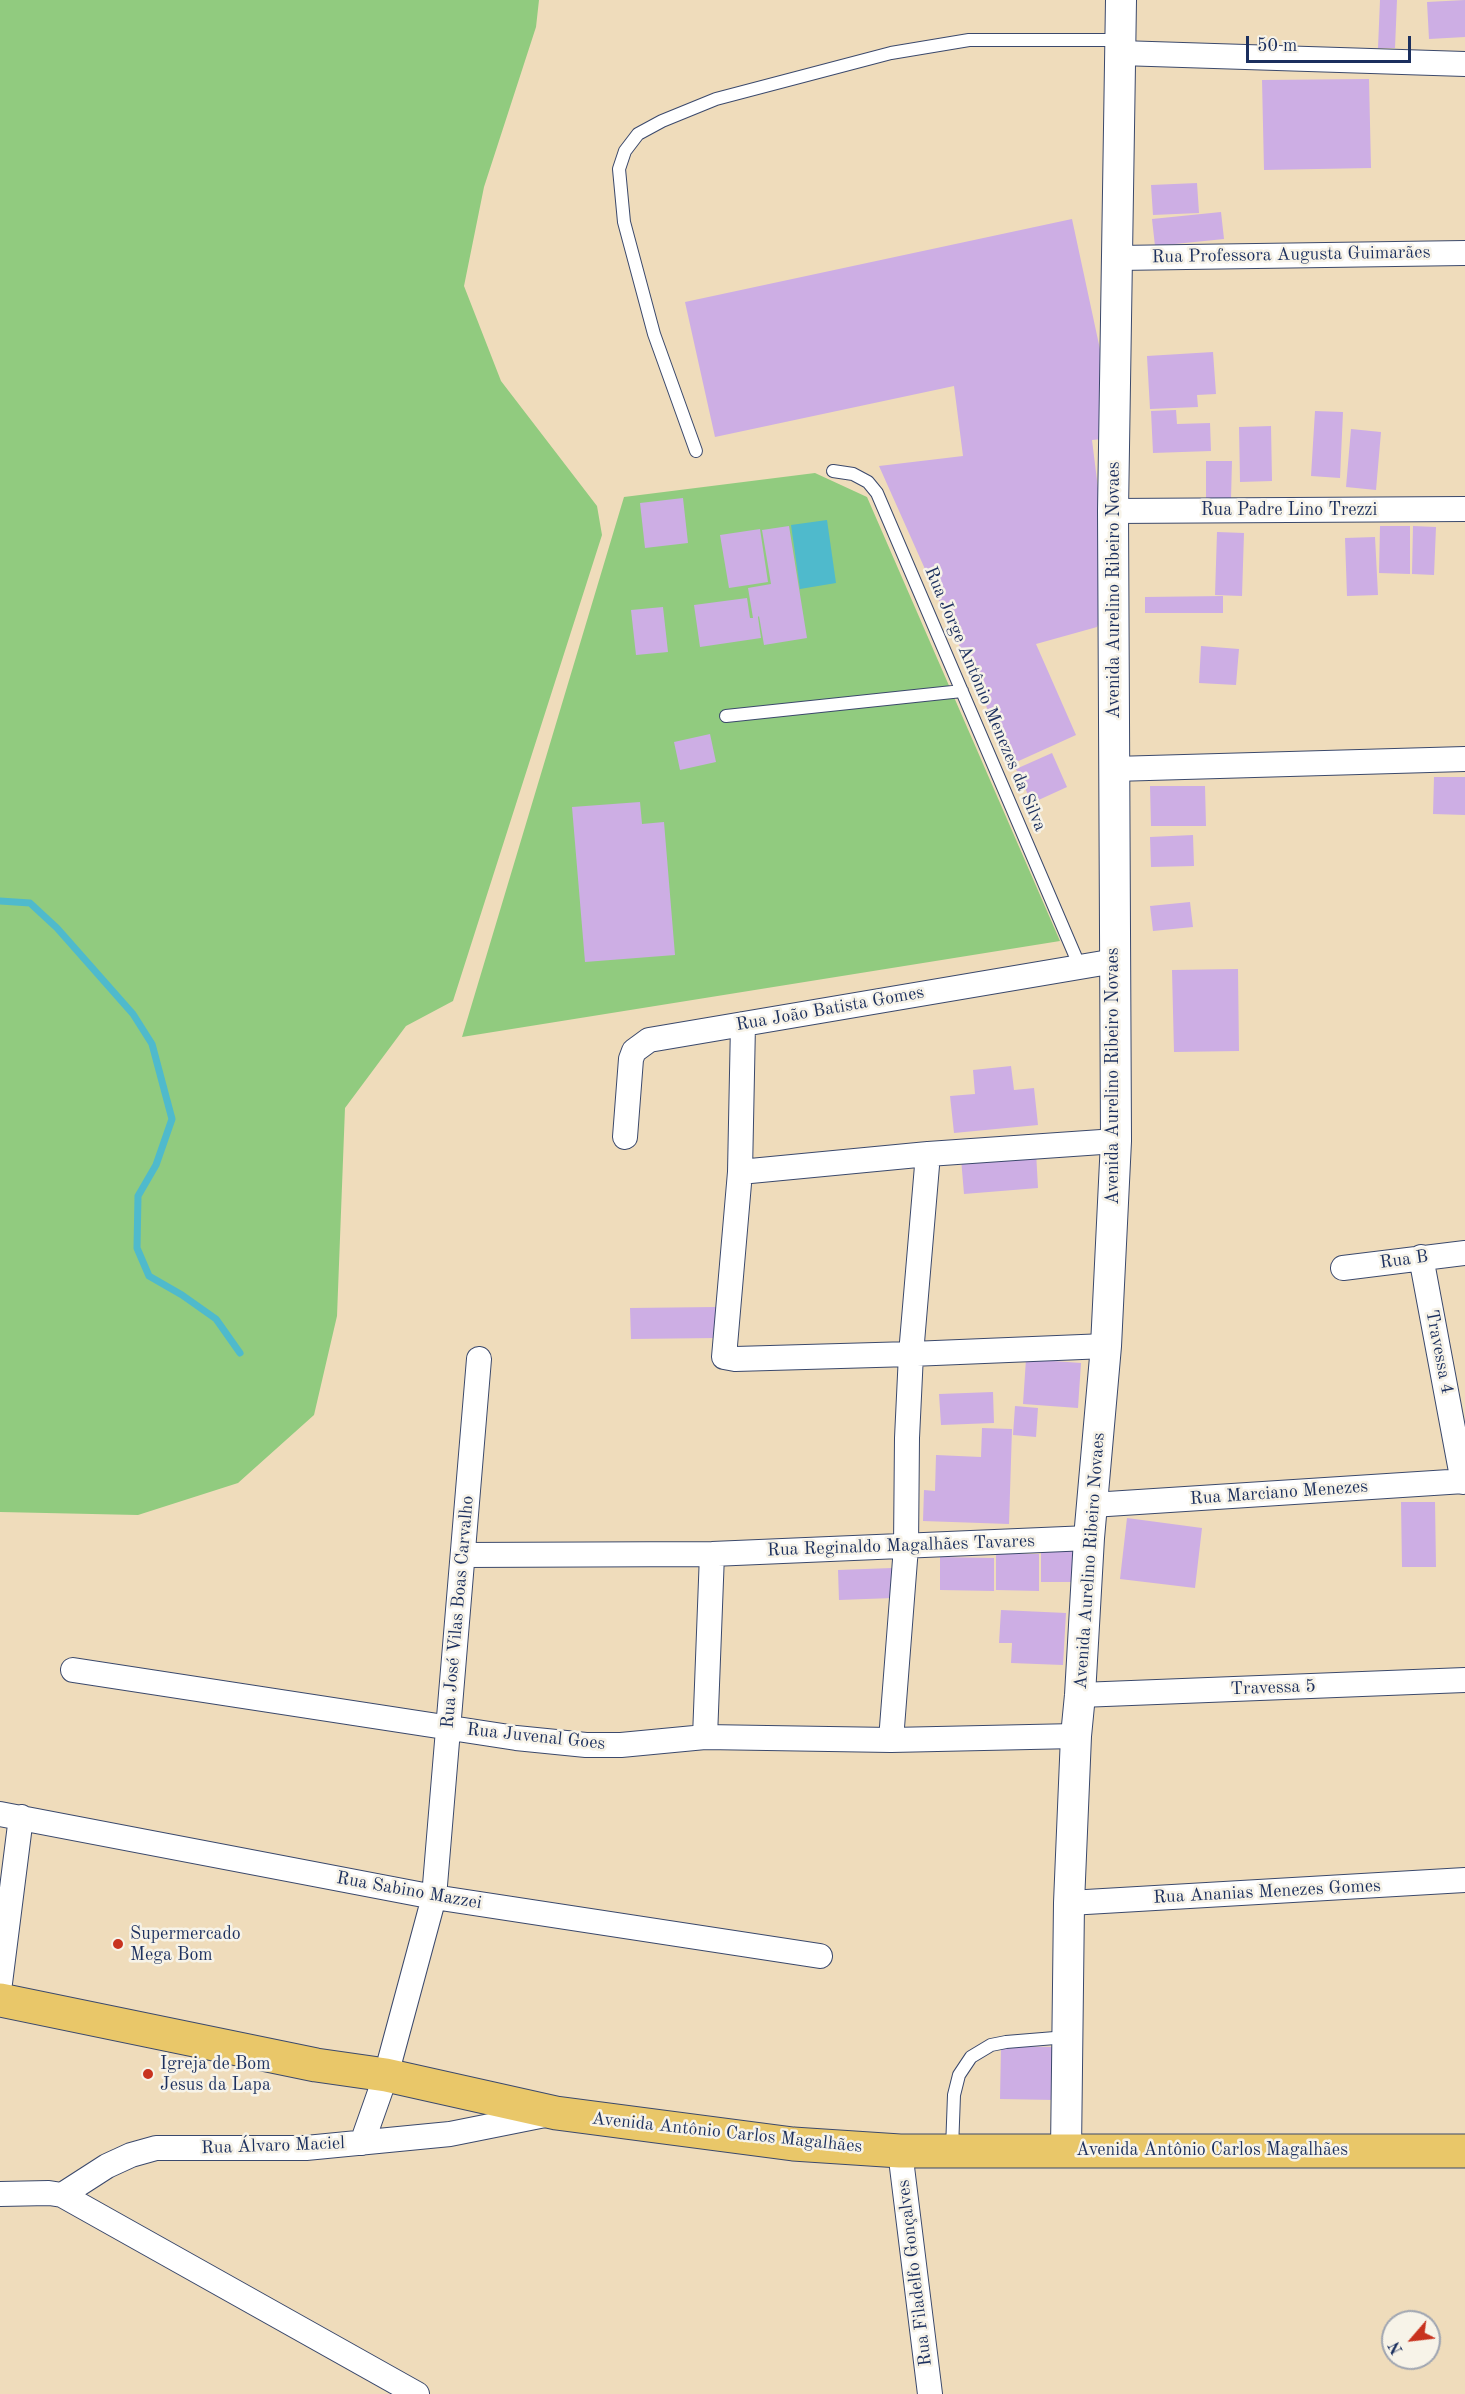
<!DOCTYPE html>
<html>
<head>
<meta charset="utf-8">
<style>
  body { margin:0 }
  #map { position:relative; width:1465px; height:2394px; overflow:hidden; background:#efdcbb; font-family:"Old Standard TT",serif }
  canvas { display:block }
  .north { position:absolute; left:1381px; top:2310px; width:60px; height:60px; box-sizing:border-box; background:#f7f3e8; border:2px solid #9fa5b1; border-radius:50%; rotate:242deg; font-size:16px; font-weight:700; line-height:24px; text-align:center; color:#1b2f5e }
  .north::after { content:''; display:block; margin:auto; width:21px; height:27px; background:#c8321e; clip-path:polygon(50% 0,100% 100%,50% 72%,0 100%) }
  .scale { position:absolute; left:1246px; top:36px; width:165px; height:27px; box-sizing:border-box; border:3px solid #1b2f5e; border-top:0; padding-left:8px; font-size:18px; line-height:21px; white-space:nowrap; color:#1b2f5e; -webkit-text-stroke:4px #f7f3e8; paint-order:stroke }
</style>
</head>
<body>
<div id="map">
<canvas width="1465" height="2394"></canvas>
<div class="north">N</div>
<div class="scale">50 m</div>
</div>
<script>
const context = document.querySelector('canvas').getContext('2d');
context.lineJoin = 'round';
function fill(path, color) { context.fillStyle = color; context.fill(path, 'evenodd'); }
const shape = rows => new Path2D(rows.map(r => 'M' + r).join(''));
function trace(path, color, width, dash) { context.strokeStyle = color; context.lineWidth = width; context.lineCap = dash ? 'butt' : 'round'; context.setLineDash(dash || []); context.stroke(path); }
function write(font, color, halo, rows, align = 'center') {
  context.font = font + ' "Old Standard TT",serif'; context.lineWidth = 5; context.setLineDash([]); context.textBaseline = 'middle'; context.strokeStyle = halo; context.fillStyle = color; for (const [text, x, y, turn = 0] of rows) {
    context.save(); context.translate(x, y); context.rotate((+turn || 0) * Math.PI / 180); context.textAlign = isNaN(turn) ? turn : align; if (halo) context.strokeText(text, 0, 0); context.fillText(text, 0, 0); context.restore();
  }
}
const green = shape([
  [0,0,539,0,536,27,484,187,464,286,501,381,597,506,602,535,453,1001,406,1026,345,1108,337,1316,314,1415,238,1483,138,1515,0,1512],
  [815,473,867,497,1060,941,462,1037,624,497]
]);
const water = shape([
  [827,520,836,583,800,589,791,525]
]);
const stream = shape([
  [0,901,30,903,57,928,133,1014,152,1044,172,1119,156,1165,138,1196,137,1248,149,1276,182,1295,216,1319,240,1353]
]);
const building = shape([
  [1380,0,1397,0,1395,48,1378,48],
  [1465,0,1465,37,1429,39,1427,2],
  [1369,79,1371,168,1264,170,1262,80],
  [1197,183,1199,213,1153,215,1151,185],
  [1221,212,1224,239,1155,246,1152,219],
  [1072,219,1101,354,1112,438,1092,440,1111,593,1097,627,1036,644,1076,735,1012,764,879,466,963,456,954,386,715,437,685,302],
  [1213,352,1216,394,1197,395,1198,407,1150,409,1147,356],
  [1176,410,1177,424,1210,423,1211,451,1153,453,1151,411],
  [1315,411,1343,412,1340,478,1311,476],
  [1271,426,1272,481,1240,482,1239,427],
  [1351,429,1381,432,1376,490,1346,487],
  [1206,461,1232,461,1231,499,1206,499],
  [683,498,688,543,645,548,640,503],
  [789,526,807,638,764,645,759,616,758,617,761,638,700,647,694,605,747,598,750,618,753,618,748,588,771,584,762,530],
  [1380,526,1410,526,1410,574,1379,573],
  [1413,526,1436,527,1434,575,1412,574],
  [760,529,768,582,729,588,720,535],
  [1217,532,1244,533,1242,596,1215,595],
  [1375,537,1378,595,1347,596,1345,538],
  [1223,596,1223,613,1145,613,1145,597],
  [663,607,668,652,636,655,631,610],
  [1201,646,1239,649,1236,685,1199,683],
  [710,734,716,762,680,770,674,742],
  [1052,753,1067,787,1032,803,1016,769],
  [1434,777,1465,777,1465,815,1433,814],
  [1150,786,1205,786,1206,826,1151,826],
  [640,802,642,824,664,822,675,955,585,962,572,807],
  [1193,835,1194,866,1151,867,1150,837],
  [1190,902,1193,927,1153,931,1150,906],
  [1238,969,1239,1051,1174,1052,1172,970],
  [1011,1066,1014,1090,1034,1088,1038,1125,954,1133,950,1096,975,1094,973,1070],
  [1036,1152,1038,1188,964,1194,961,1158],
  [716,1307,717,1338,631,1339,630,1308],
  [1026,1359,1081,1363,1078,1408,1023,1404],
  [993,1392,994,1423,941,1425,939,1394],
  [1015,1406,1038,1408,1036,1437,1013,1435],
  [982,1428,1012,1429,1009,1524,923,1521,924,1490,935,1491,936,1455,981,1457],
  [1401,1502,1435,1502,1436,1567,1402,1567],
  [1127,1518,1202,1528,1195,1588,1120,1579],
  [1041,1549,1078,1549,1078,1582,1041,1582],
  [996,1554,1039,1554,1039,1591,996,1590],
  [940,1557,994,1558,994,1591,940,1590],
  [892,1568,893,1598,839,1600,838,1570],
  [1001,1610,1066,1613,1063,1665,1011,1663,1012,1643,999,1643],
  [1001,2046,1055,2047,1055,2100,1000,2099]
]);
const service = shape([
  [696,451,654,334,624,222,619,169,625,151,638,134,662,121,716,99,891,53,969,40,1121,40],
  [833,471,853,474,868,482,877,493,1080,967],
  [726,716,962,691],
  [952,2149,954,2095,959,2075,971,2057,991,2045,1006,2042,1067,2037]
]);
const minor = shape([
  [1120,53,1465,64],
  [1117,258,1465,253],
  [1113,511,1465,509],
  [1114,769,1465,759],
  [743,1024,740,1172,724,1357,735,1359,911,1354,1106,1346],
  [625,1137,631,1059,634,1051,649,1040,1115,961],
  [740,1172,928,1154,1116,1141],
  [1421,1257,1463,1482],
  [1343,1268,1465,1253],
  [1092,1505,1465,1481],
  [463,1555,712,1554,1089,1538],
  [73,1670,516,1738,586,1745,621,1745,705,1737,891,1740,1076,1736],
  [1080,1695,1465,1680],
  [705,1737,712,1554],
  [891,1740,906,1547,907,1438,911,1354,928,1154],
  [0,1814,434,1897,820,1956],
  [1069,1903,1465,1880],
  [0,1983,21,1817],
  [362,2143,386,2075,434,1897,479,1359],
  [900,2151,930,2394],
  [0,2194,49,2193,62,2195,107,2166,131,2155,156,2148,306,2148,450,2134,550,2114],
  [62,2195,417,2394]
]);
const tertiary = shape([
  [1066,2150,1069,1903,1076,1736,1080,1695,1089,1538,1106,1346,1116,1141,1113,511,1121,0]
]);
const primary = shape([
  [0,2000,316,2065,386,2075,556,2113,793,2144,900,2151,1465,2151]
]);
const markers = [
  [118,1944,6,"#c8321e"],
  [148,2074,6,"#c8321e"]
];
const streetNames = [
  ["Rua Professora Augusta Guimarães",1291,255,-1],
  ["Rua Padre Lino Trezzi",1289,510],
  ["Avenida Aurelino Ribeiro Novaes",1114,590,-90],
  ["Rua Jorge Antônio Menezes da Silva",985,699,67],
  ["Rua João Batista Gomes",830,1009,-10],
  ["Avenida Aurelino Ribeiro Novaes",1113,1076,-90],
  ["Rua B",1404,1260,-8],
  ["Travessa 4",1439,1352,79],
  ["Rua Marciano Menezes",1279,1493,-4],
  ["Rua Reginaldo Magalhães Tavares",901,1546,-2],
  ["Avenida Aurelino Ribeiro Novaes",1090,1561,-86],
  ["Rua José Vilas Boas Carvalho",458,1612,-85],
  ["Travessa 5",1273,1688,-2],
  ["Rua Juvenal Goes",536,1737,6],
  ["Rua Sabino Mazzei",409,1891,10],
  ["Rua Ananias Menezes Gomes",1267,1892,-3],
  ["Avenida Antônio Carlos Magalhães",727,2133,6],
  ["Rua Álvaro Maciel",273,2146,-2],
  ["Avenida Antônio Carlos Magalhães",1212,2150],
  ["Rua Filadelfo Gonçalves",915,2273,-97]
];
const poiNames = [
  ["Supermercado",130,1934],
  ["Mega Bom",130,1955],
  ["Igreja de Bom",160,2064],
  ["Jesus da Lapa",160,2085]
];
fill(green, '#91cb7f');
fill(water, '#4fbacc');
trace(stream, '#4fbacc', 7);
fill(building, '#cdaee4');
trace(service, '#3b496c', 14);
trace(minor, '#3b496c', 26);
trace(tertiary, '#3b496c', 32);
trace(primary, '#3b496c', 35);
trace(service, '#fff', 12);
trace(minor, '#fff', 24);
trace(tertiary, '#fff', 30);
trace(primary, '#e9c769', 33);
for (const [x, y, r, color] of markers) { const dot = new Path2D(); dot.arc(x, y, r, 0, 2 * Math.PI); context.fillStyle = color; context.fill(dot); trace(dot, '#f7f3e8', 2); }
write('18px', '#1b2f5e', '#f7f3e8', streetNames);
write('18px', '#1b2f5e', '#f7f3e8', poiNames, 'left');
</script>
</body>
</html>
